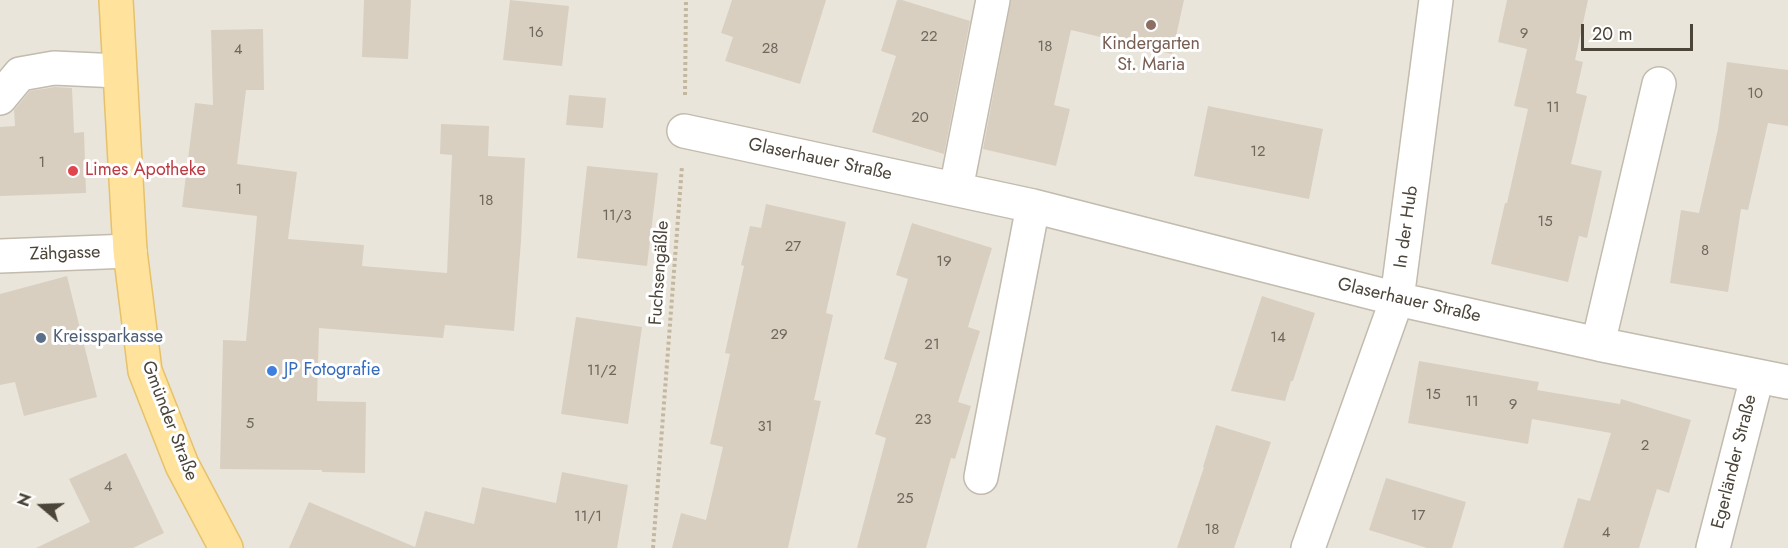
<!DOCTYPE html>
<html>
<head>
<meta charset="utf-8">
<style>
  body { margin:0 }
  #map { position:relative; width:1788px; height:548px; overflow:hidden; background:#f6f3ec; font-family:Jost,sans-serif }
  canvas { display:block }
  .north { position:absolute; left:12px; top:476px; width:60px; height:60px; -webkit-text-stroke:4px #fff; paint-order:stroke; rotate:289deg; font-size:16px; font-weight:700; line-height:24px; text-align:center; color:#4b4439 }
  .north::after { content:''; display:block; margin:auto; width:21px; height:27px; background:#4b4439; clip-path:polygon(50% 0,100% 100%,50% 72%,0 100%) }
  .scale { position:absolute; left:1581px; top:24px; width:112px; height:27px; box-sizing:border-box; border:3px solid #4b4439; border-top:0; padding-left:8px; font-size:18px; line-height:21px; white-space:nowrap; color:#4b4439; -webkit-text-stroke:4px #fff; paint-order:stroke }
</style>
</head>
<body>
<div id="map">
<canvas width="1788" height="548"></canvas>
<div class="north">N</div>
<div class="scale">20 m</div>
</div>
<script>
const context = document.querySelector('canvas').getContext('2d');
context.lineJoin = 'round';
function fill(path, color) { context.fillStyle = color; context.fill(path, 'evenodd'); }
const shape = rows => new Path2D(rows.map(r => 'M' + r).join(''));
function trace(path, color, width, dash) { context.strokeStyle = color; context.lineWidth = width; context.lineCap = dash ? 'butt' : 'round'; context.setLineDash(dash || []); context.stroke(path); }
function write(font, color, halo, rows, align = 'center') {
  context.font = font + ' Jost,sans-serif'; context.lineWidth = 6; context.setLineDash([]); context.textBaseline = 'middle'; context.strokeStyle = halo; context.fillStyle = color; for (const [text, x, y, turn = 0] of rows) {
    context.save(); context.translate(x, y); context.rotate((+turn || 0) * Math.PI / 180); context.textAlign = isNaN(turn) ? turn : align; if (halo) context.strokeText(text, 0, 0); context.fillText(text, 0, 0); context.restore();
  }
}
const residential = shape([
  [0,0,1788,0,1788,548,0,548]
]);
const building = shape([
  [364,0,411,0,408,59,362,57],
  [510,0,569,6,562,66,503,60],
  [732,0,826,0,800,84,725,61,733,37,721,33],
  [897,0,902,0,970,21,944,154,872,132,896,56,881,51],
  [1011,0,1184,0,1172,54,1071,30,1054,105,1070,109,1056,166,983,149],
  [1507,0,1588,0,1575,60,1583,62,1576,93,1587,96,1571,164,1602,171,1587,238,1579,236,1568,282,1491,264,1505,203,1507,203,1528,109,1514,106,1527,49,1498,42],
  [263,29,264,90,246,90,237,164,297,172,288,239,364,245,362,266,447,273,452,155,440,154,441,124,489,126,488,156,525,158,521,241,514,331,445,325,443,338,319,328,317,401,366,402,365,473,322,472,322,470,220,469,223,340,246,341,257,216,182,207,195,103,213,105,211,30],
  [1727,62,1788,70,1788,126,1768,123,1748,210,1741,209,1728,292,1670,283,1681,210,1699,213,1718,129],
  [55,87,72,88,74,133,84,132,86,193,0,196,0,127,15,126,14,110,30,91],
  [569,95,606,98,603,128,566,125],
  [1208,106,1323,129,1309,199,1194,176],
  [587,166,658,173,647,266,577,258],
  [766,204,846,222,826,313,833,315,814,400,821,401,788,548,672,548,681,513,706,520,723,447,710,444,730,354,725,353,744,266,741,265,750,226,761,228],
  [912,223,992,248,968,327,980,331,958,402,971,406,955,459,951,458,926,548,857,548,886,438,875,434,897,363,884,359,908,279,896,275],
  [67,276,97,397,24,416,15,382,0,385,0,294],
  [1262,296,1315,313,1293,381,1291,381,1285,401,1231,391],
  [576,317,642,327,628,424,561,414],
  [1419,361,1539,382,1537,390,1620,404,1621,399,1691,420,1669,493,1657,489,1639,548,1563,548,1578,498,1590,501,1611,433,1532,419,1528,444,1408,423],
  [1216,425,1271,442,1234,548,1177,548,1204,467,1203,467],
  [126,453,164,533,133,548,36,548,90,522,69,479],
  [562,472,628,485,617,548,289,548,309,502,415,547,425,511,474,524,482,487,556,503],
  [1386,478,1466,502,1452,548,1427,548,1369,530]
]);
const path = shape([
  [685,95,686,0],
  [653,548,682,166]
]);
const minor = shape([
  [0,98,20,74,54,68,119,71],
  [684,131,1033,206,1397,299,1598,344,1788,382],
  [956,189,993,0],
  [0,256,130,251],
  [1598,344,1659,84],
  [981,477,1033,206],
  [1308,548,1397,299,1436,0],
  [1713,548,1757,377]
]);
const major = shape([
  [116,0,130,251,145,371,182,465,226,548]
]);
const markers = [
  [1151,25,6,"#8d6e63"],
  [73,171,6,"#e0444e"],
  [41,338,6,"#5c6f8a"],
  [272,371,6,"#3f7fe0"]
];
const numberNames = [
  ["16",536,33],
  ["9",1524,34],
  ["22",929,37],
  ["18",1045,47],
  ["28",770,49],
  ["4",238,50],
  ["10",1755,94],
  ["11",1553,108],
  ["20",920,118],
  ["12",1258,152],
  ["1",42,163],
  ["1",239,190],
  ["18",486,201],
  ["11/3",617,216],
  ["15",1545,222],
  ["27",793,247],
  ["8",1705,251],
  ["19",944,262],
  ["29",779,335],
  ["14",1278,338],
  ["21",932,345],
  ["11/2",602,371],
  ["15",1433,395],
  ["11",1472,402],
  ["9",1513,405],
  ["23",923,420],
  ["5",250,424],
  ["31",765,427],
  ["2",1645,446],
  ["4",108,487],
  ["25",905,499],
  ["17",1418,516],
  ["11/1",588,517],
  ["18",1212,530],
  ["4",1606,533]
];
const educationNames = [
  ["Kindergarten",1151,45],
  ["St. Maria",1151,66]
];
const streetNames = [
  ["Glaserhauer Straße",820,160,12],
  ["In der Hub",1407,227,-82],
  ["Zähgasse",65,254,-2],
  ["Fuchsengäßle",660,273,-86],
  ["Glaserhauer Straße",1409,301,13],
  ["Gmünder Straße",169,421,69],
  ["Egerländer Straße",1735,462,-76]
];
const healthNames = [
  ["Limes Apotheke",85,171]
];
const serviceNames = [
  ["Kreissparkasse",53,338]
];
const shopNames = [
  ["JP Fotografie",284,371]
];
fill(residential, '#eae5da');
fill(building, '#d8cfc1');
trace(minor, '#c2bbae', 36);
trace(major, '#e6c16a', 36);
trace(path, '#c4b79f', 4, [3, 3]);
trace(minor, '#fff', 33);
trace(major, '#ffe39c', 33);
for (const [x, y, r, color] of markers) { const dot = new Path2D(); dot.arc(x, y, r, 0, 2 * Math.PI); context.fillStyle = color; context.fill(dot); trace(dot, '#fff', 2); }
write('15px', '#6e675b', null, numberNames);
write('18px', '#785e54', '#fff', educationNames);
write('18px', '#4b4439', '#fff', streetNames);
write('18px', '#be3a42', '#fff', healthNames, 'left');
write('18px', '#4e5e75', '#fff', serviceNames, 'left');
write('18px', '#366cbe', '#fff', shopNames, 'left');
</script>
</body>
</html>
